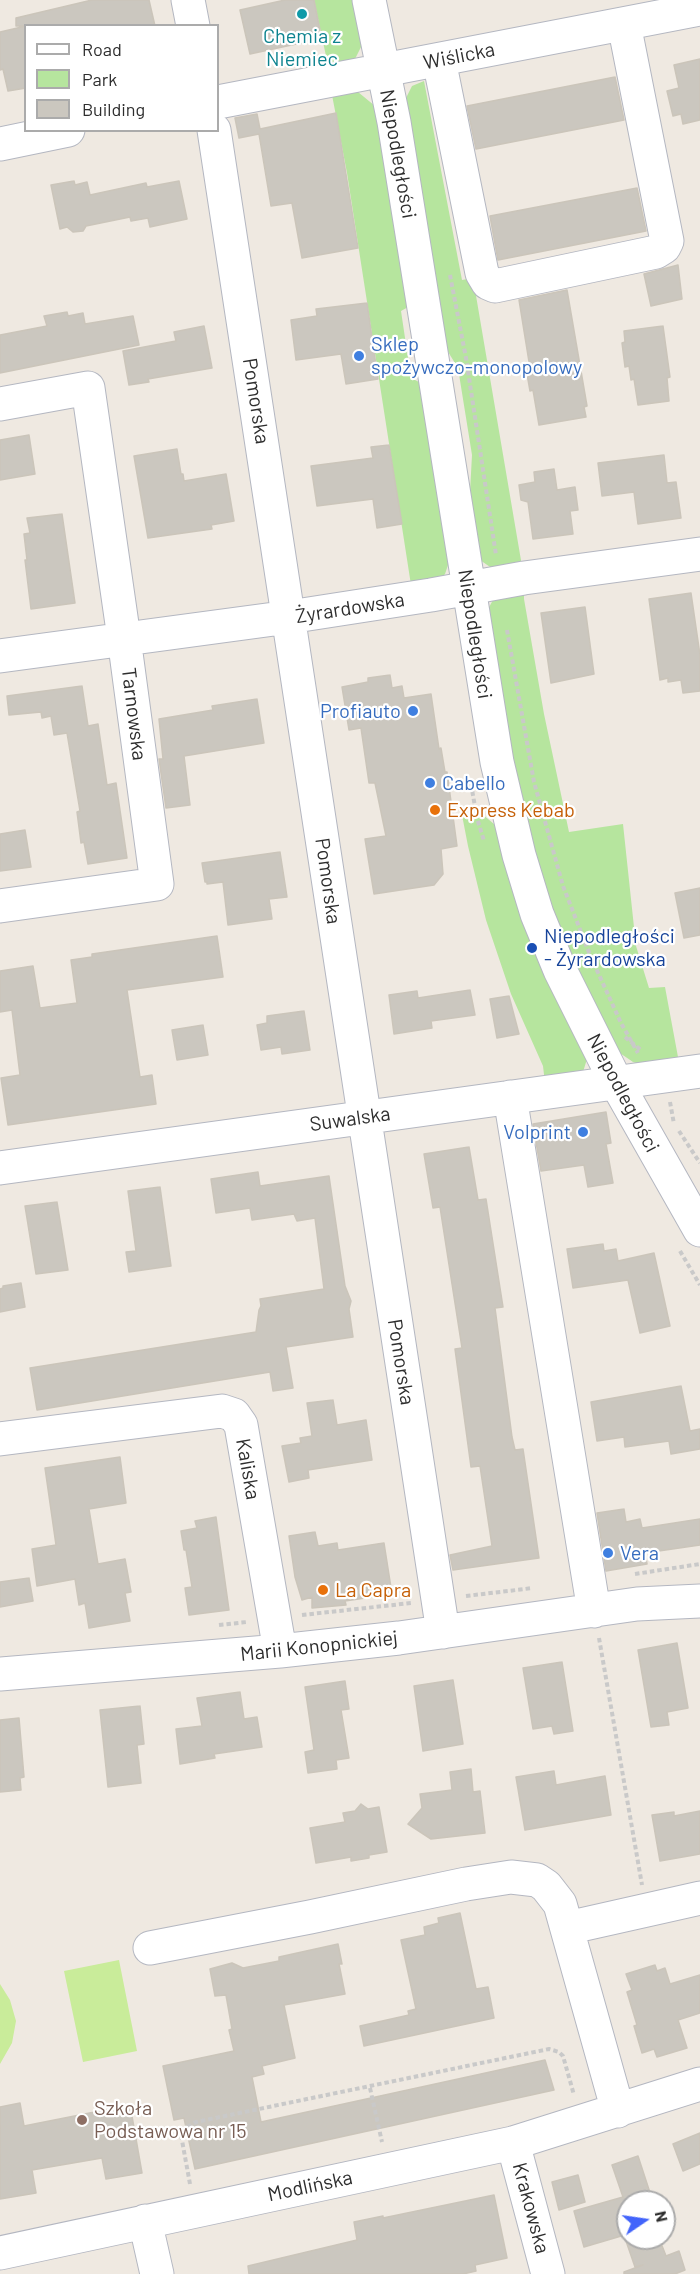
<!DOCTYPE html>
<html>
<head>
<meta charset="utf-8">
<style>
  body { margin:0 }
  #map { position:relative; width:700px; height:2274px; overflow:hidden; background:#efe9e1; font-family:Barlow,sans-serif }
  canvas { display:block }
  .legend { position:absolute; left:24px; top:24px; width:195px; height:108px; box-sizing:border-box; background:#fff; border:2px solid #ababab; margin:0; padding:8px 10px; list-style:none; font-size:18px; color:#2e2e2e }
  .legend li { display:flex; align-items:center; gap:12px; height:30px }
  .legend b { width:30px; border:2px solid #ababab }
  .north { position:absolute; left:616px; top:2190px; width:60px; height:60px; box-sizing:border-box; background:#fff; border:2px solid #ababab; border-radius:50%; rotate:77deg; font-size:16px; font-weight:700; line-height:24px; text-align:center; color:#2e2e2e }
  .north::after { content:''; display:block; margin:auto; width:21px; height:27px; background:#4264fb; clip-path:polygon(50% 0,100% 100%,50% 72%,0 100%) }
</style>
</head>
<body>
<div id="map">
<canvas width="700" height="2274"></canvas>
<ul class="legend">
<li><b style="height:8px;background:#fff"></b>Road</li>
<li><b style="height:16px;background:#b6e59e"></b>Park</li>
<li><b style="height:16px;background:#cbc7bf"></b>Building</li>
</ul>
<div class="north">N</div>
</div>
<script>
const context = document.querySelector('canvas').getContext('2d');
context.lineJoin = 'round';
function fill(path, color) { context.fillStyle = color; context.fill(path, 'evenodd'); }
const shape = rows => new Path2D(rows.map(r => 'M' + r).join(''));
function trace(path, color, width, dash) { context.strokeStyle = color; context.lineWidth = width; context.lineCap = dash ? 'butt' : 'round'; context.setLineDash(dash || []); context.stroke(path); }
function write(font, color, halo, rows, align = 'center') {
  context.font = font + ' Barlow,sans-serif'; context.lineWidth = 4.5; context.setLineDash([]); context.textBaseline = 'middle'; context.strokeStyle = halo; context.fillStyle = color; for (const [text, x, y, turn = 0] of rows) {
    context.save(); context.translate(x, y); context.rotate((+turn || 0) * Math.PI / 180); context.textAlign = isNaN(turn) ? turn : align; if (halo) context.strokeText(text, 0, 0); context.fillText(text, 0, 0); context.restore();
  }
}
const green = shape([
  [314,0,355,0,363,43,355,59,329,70],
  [424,81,462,280,473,278,524,578,524,599,544,714,569,832,623,824,636,946,649,988,665,987,678,1057,664,1059,671,1075,633,1062,611,1047,559,935,524,825,487,611,493,600,493,569,480,560,469,510,472,455,458,368,442,342,404,102,412,86],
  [350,92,358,92,375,106,410,306,401,311,411,378,423,384,450,559,445,574,440,580,411,585,347,173,332,95],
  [482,814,500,829,587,1059,583,1072,545,1083,543,1066,511,994,486,920,468,846,462,815]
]);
const pitch = shape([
  [119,1960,137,2051,83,2062,64,1971],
  [0,1984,10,2000,16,2021,12,2043,0,2064]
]);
const building = shape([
  [92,0,149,0,155,26,16,26,16,18,92,0],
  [285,0,314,0,320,30,310,41,250,54,240,10,285,0],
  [26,26,26,88,8,91,3,69,0,70,0,32,26,26],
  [700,59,700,120,683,124,681,114,673,116,667,91,679,88,674,65,700,59],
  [615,77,624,120,476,149,467,106,615,77],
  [336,113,358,248,302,258,292,203,271,206,259,134,239,138,235,118,257,114,260,129,336,113],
  [74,181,75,185,87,182,90,195,146,183,147,187,179,181,187,219,150,227,148,218,131,221,130,217,86,226,83,231,73,232,67,227,60,229,51,185,74,181],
  [637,188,646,231,498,260,490,216,637,188],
  [678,265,682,299,651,306,644,274,678,265],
  [567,290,587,406,584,407,586,417,539,425,533,390,530,391,526,368,530,368,519,300,567,290],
  [367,303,378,379,346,384,341,354,296,360,291,320,317,316,316,309,367,303],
  [67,312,68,316,83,313,85,324,133,316,139,345,0,373,0,335,47,326,44,316,67,312],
  [204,326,212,368,148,379,149,382,129,385,123,351,176,341,174,332,204,326],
  [663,326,670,377,667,378,669,401,638,405,634,379,631,380,629,366,625,367,622,343,625,342,624,331,663,326],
  [29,435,35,474,0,480,0,440,29,435],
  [389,445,402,524,377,528,373,499,317,506,311,466,373,458,371,447,389,445],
  [177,449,181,474,183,474,184,481,226,474,234,521,211,525,212,529,148,538,134,456,177,449],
  [664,455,667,483,676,482,681,518,638,524,634,492,602,496,598,463,664,455],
  [554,469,557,490,575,487,578,510,570,511,573,534,533,539,528,502,521,500,519,485,535,482,534,472,554,469],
  [62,514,75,603,31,609,25,560,27,560,24,534,30,533,27,518,62,514],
  [691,593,700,655,700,691,683,693,681,680,668,682,668,678,660,680,649,599,691,593],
  [585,607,594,674,551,683,541,613,585,607],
  [390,675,392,688,402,686,404,698,431,694,439,749,441,748,445,772,447,772,457,846,441,849,443,874,434,885,374,894,365,839,386,836,375,783,369,783,361,728,349,730,342,687,368,682,368,678,390,675],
  [82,686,88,726,98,724,107,785,116,783,127,858,88,864,84,842,81,843,77,812,80,811,67,733,54,735,51,716,42,718,41,712,9,715,7,696,82,686],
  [257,699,264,743,184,756,190,805,166,808,159,759,163,759,159,719,213,710,212,706,257,699],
  [25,830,31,867,0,871,0,834,25,830],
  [280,852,287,897,269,899,272,919,228,925,223,882,207,884,207,882,205,882,202,863,280,852],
  [700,888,700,935,684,938,675,893,700,888],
  [217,936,223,977,127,990,140,1077,152,1075,156,1104,8,1125,1,1078,20,1075,12,1010,0,1012,0,971,33,966,40,1008,77,1003,71,960,92,957,92,954,217,936],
  [470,990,475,1015,431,1021,432,1028,394,1034,389,995,417,991,418,998,470,990],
  [509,996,519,1034,497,1038,490,999,509,996],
  [304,1011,310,1050,282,1054,281,1047,261,1050,257,1025,267,1023,267,1016,304,1011],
  [203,1025,208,1055,177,1060,172,1030,203,1025],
  [606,1112,611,1143,606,1144,613,1183,588,1187,584,1165,541,1171,533,1124,606,1112],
  [469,1147,478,1200,486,1199,503,1307,495,1308,512,1437,515,1450,523,1449,539,1558,453,1570,450,1555,492,1546,480,1466,471,1467,455,1349,462,1348,440,1207,433,1208,424,1154,469,1147],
  [258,1172,260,1186,329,1176,345,1286,351,1301,349,1309,353,1337,286,1347,293,1388,273,1391,270,1372,37,1410,30,1368,256,1332,259,1310,261,1306,260,1299,324,1289,315,1218,297,1221,294,1214,252,1220,250,1208,216,1213,211,1179,258,1172],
  [160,1187,171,1266,129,1272,126,1252,136,1251,128,1191,160,1187],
  [57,1202,68,1270,36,1274,25,1206,57,1202],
  [603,1244,604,1251,616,1249,618,1261,654,1253,670,1326,640,1333,628,1280,573,1288,567,1249,603,1244],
  [21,1283,25,1307,0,1312,0,1289,3,1288,3,1286,21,1283],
  [681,1386,690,1431,700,1429,700,1449,671,1454,669,1441,625,1447,624,1437,597,1441,591,1402,681,1386],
  [333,1400,337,1425,366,1420,372,1460,308,1470,309,1478,289,1482,282,1446,301,1443,300,1438,312,1436,307,1403,333,1400],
  [120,1457,126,1503,89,1509,98,1564,125,1559,131,1592,125,1593,130,1621,89,1628,85,1603,79,1605,75,1579,37,1586,32,1549,56,1545,45,1468,120,1457],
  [624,1509,626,1522,640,1519,642,1528,700,1519,700,1545,645,1553,647,1564,606,1571,597,1513,624,1509],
  [216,1517,229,1610,189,1615,185,1588,192,1587,186,1550,184,1550,181,1531,197,1528,195,1521,216,1517],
  [315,1532,318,1546,337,1543,338,1550,384,1543,392,1594,345,1601,346,1605,312,1608,312,1597,302,1600,295,1577,289,1536,315,1532],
  [29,1578,33,1601,0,1607,0,1582,29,1578],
  [677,1643,688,1708,667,1712,669,1725,651,1727,638,1650,677,1643],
  [562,1662,573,1731,554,1734,552,1726,533,1729,523,1668,562,1662],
  [453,1680,463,1744,423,1751,414,1686,453,1680],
  [345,1681,349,1709,341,1710,349,1758,336,1760,337,1769,308,1773,305,1752,314,1750,305,1687,345,1681],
  [240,1692,244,1719,257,1717,262,1747,214,1754,215,1758,180,1764,176,1729,202,1726,197,1698,240,1692],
  [140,1706,144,1744,137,1745,141,1783,108,1787,100,1710,140,1706],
  [19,1718,24,1777,20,1778,21,1790,0,1792,0,1720,19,1718],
  [471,1769,473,1792,480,1791,485,1833,431,1839,408,1824,422,1808,420,1794,452,1790,450,1772,471,1769],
  [554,1771,556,1785,605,1776,611,1815,525,1830,516,1777,554,1771],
  [361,1804,368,1809,379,1807,387,1852,369,1855,369,1858,351,1861,351,1857,316,1863,310,1828,345,1822,343,1813,355,1811,361,1804],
  [700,1811,700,1854,660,1861,652,1815,674,1812,674,1816,700,1811],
  [460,1913,476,1989,488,1987,494,2018,364,2046,360,2026,409,2015,408,2011,416,2009,401,1940,425,1935,424,1927,439,1923,438,1918,460,1913],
  [338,1944,342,1964,339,1964,345,1994,284,2005,295,2058,262,2066,264,2074,252,2077,261,2122,545,2060,554,2090,195,2169,184,2118,174,2120,163,2066,234,2051,229,2030,232,2029,226,1995,215,1996,210,1969,232,1963,243,1968,279,1961,279,1957,338,1944],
  [655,1965,657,1971,665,1968,670,1984,700,1975,700,2013,678,2020,687,2048,657,2057,654,2049,642,2053,634,2026,637,2025,627,1992,632,1990,626,1974,655,1965],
  [20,2103,24,2126,130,2105,142,2173,106,2179,102,2158,32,2170,36,2193,0,2199,0,2107,20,2103],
  [700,2133,700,2164,683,2171,673,2144,700,2133],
  [638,2156,653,2202,628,2202,628,2234,584,2247,574,2211,623,2197,612,2165,638,2156],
  [578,2175,585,2202,559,2210,552,2182,578,2175],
  [494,2195,507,2258,475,2265,476,2271,463,2274,249,2274,248,2266,357,2240,354,2222,383,2216,383,2218,494,2195],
  [625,2238,659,2238,666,2256,679,2251,685,2270,675,2274,624,2274,624,2272,643,2265,635,2267,625,2238]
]);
const path = shape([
  [450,275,466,358,496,555],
  [507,630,534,782,563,886,590,955,621,1023,638,1053],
  [471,784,477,818,484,841],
  [625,1037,642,1051],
  [670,1102,674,1124],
  [679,1131,700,1163],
  [680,1251,700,1285],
  [635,1574,700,1564],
  [466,1596,533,1588],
  [302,1615,411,1603],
  [219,1625,247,1622],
  [599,1638,642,1885],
  [370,2088,382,2142],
  [190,2184,181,2135,186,2128,196,2122,549,2049,559,2052,563,2056,574,2095]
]);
const minor = shape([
  [188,0,193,26],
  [369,0,394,122,497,762,519,855,537,914,560,970,616,1082,700,1230],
  [439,60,482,273,488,283,495,286,656,252,664,247,667,241,624,24],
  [218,102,700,9],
  [214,130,443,1632],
  [0,144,68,130],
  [0,404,88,388,124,638,157,884,0,906],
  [0,656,289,617,431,595,524,578,700,554],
  [510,1097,594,1611],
  [0,1168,700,1071],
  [0,1439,222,1411,234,1415,241,1425,280,1651],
  [0,1674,280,1651,399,1638,637,1604,700,1601],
  [567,1928,700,1898],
  [150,1948,310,1917,466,1884,511,1877,537,1880,546,1886,560,1904,618,2111],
  [513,2143,548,2274],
  [145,2221,157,2274],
  [0,2253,513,2143,700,2084]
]);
const markers = [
  [302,14,6,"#0f9aa8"],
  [359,356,6,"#3f7fe0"],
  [413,711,6,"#3f7fe0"],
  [430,783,6,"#3f7fe0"],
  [435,810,6,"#e8710a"],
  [532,948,6,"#1a4fb4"],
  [583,1132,6,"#3f7fe0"],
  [608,1553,6,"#3f7fe0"],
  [323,1590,6,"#e8710a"],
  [82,2120,6,"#8d6e63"]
];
const cultureNames = [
  ["Chemia z",302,36],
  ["Niemiec",302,59]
];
const streetNames = [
  ["Wiślicka",459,56,-11],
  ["Niepodległości",398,154,80],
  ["Pomorska",256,401,81],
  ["Żyrardowska",350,608,-9],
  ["Niepodległości",475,634,81],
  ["Tarnowska",134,714,83],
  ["Pomorska",328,881,82],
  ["Niepodległości",623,1093,62],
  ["Suwalska",350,1119,-8],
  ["Pomorska",401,1362,81],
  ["Kaliska",248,1469,80],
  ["Marii Konopnickiej",319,1646,-6],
  ["Modlińska",310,2186,-12],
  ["Krakowska",531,2208,75]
];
const shopNames = [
  ["Sklep",371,344],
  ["spożywczo-monopolowy",371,367],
  ["Profiauto",401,711,"right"],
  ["Cabello",442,783],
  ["Volprint",571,1132,"right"],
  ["Vera",620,1553]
];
const foodNames = [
  ["Express Kebab",447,810],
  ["La Capra",335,1590]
];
const transitNames = [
  ["Niepodległości",544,936],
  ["- Żyrardowska",544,959]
];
const educationNames = [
  ["Szkoła",94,2108],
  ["Podstawowa nr 15",94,2131]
];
fill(green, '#b6e59e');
fill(pitch, '#c9ec9a');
fill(building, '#cbc7bf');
trace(building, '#cbc5ba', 1.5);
trace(minor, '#b4b7c1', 35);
trace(path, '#c9c9c9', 4, [4.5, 3]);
trace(minor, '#fff', 33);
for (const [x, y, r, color] of markers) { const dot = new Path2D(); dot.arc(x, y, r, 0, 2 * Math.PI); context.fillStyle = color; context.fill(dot); trace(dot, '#fff', 2); }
write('20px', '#0d838f', '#fff', cultureNames);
write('20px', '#2e2e2e', '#fff', streetNames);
write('20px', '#366cbe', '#fff', shopNames, 'left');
write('20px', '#c56008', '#fff', foodNames, 'left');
write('20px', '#164399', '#fff', transitNames, 'left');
write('20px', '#785e54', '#fff', educationNames, 'left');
</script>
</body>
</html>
